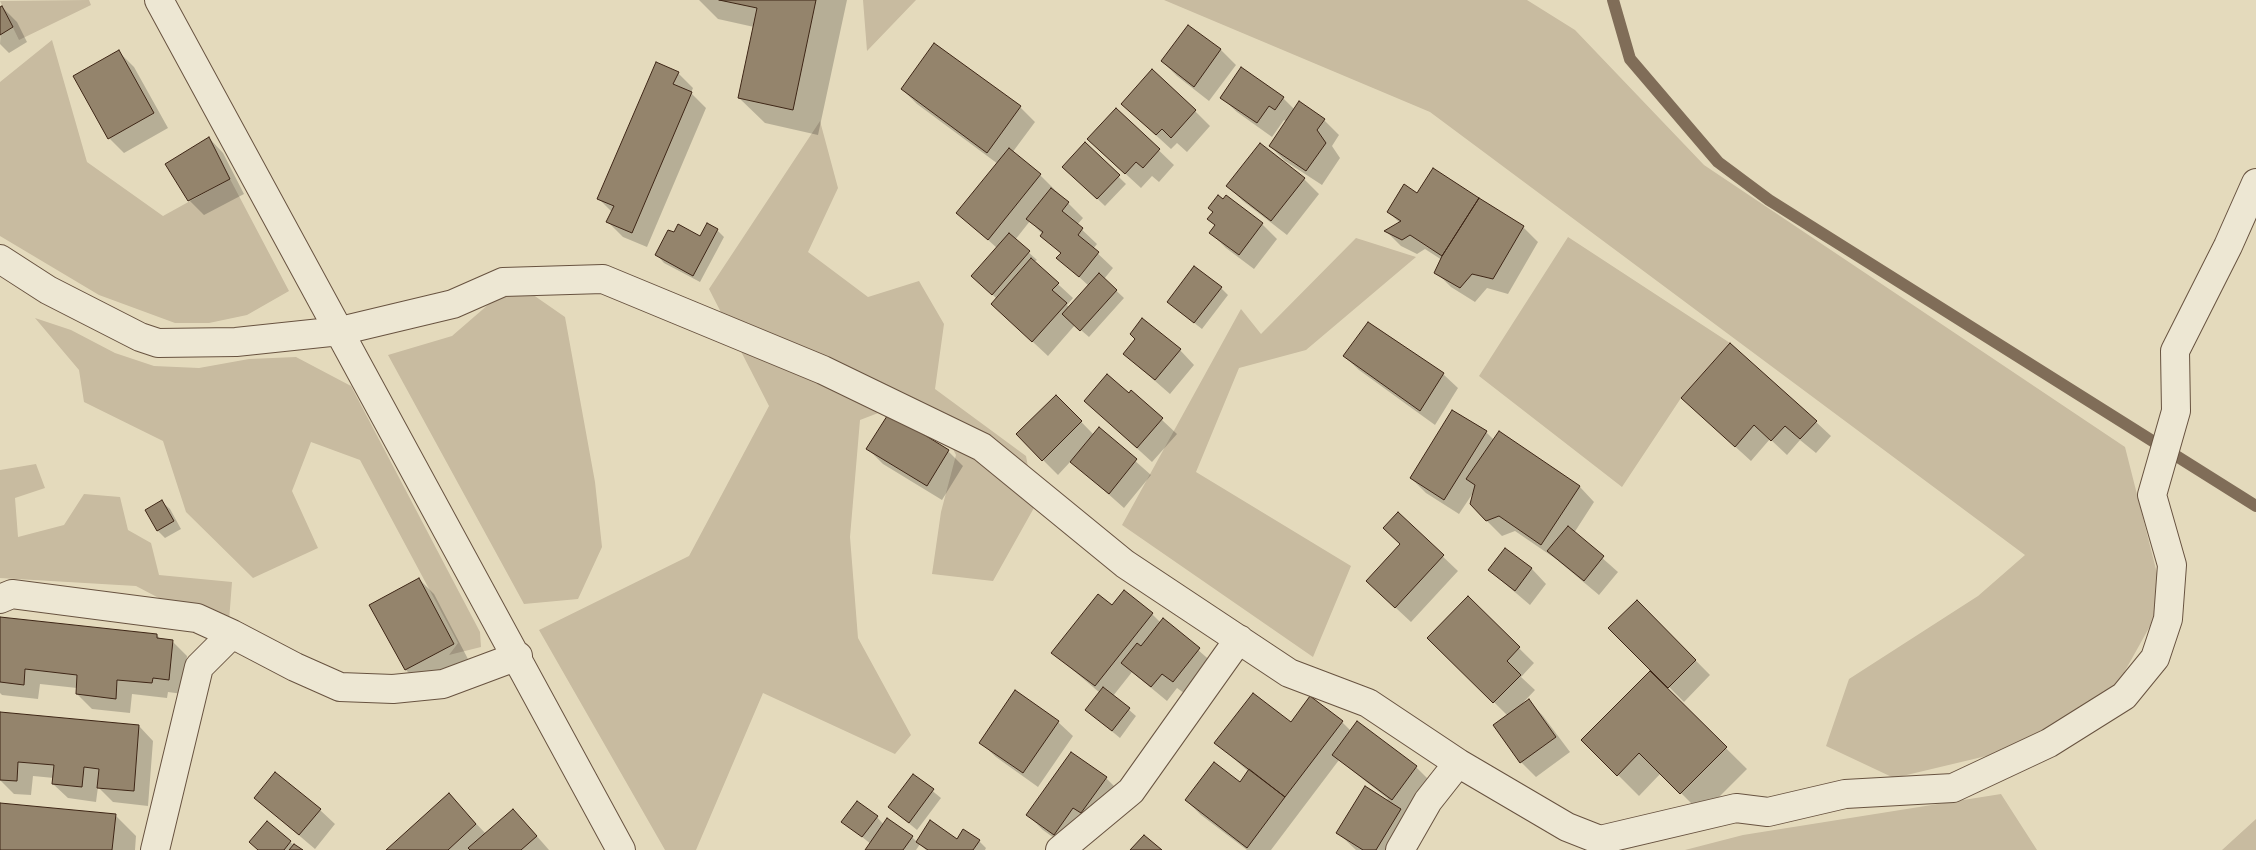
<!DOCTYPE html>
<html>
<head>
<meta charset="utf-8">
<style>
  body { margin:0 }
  canvas { display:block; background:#e4dabc }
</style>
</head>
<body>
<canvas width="2256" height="850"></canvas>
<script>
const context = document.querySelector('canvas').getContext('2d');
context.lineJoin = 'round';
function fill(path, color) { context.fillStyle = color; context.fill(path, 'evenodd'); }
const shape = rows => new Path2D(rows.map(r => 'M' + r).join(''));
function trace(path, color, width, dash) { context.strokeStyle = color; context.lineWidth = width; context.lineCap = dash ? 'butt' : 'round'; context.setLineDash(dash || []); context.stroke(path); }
const green = shape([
  [89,0,91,5,19,40,0,1],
  [863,0,916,0,867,51],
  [1164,0,1527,0,1575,30,1704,165,2125,447,2164,601,2116,687,2020,748,1894,778,1826,746,1849,679,1978,596,2025,555,1430,112],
  [52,40,87,162,163,216,230,179,289,291,247,315,209,323,175,323,99,295,0,236,0,82],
  [820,121,838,188,808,252,868,297,919,281,944,324,935,389,1026,456,1035,506,993,581,932,574,941,512,956,455,938,419,899,405,860,420,850,537,858,638,911,735,895,754,763,693,696,850,665,850,539,630,689,556,769,406,709,289],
  [1568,237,1730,343,1681,398,1622,487,1479,376],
  [1356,238,1416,257,1306,350,1239,368,1196,472,1351,566,1313,657,1122,525,1241,309,1261,334],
  [529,292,565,317,595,482,602,547,578,599,524,604,388,355,452,336,497,297],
  [35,318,71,330,115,353,154,366,199,368,249,359,296,357,351,386,480,632,481,647,449,655,458,643,360,460,311,442,292,491,318,548,253,578,186,512,163,441,84,402,79,370],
  [36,464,45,488,15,498,18,537,64,525,84,494,120,497,128,530,151,543,159,575,232,582,229,621,197,618,136,586,0,578,0,470],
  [2001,794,2037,850,1685,850,1743,835],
  [2256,819,2256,850,2222,850]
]);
const shadow = shape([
  [699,0,847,0,818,135,765,123,739,98,754,27,718,19],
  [2,7,17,22,27,42,9,53,0,44],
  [1188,27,1221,50,1236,65,1209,101,1177,76,1162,61],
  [119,52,134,67,168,128,124,153,109,138],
  [678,73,693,88,691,93,706,108,647,247,623,237,608,222,612,212,599,199],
  [902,89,1020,107,1035,122,1012,153,1040,175,1083,218,1077,225,1097,244,1093,249,1113,268,1104,279,1124,298,1089,337,1075,325,1048,356,992,304,997,299,980,283,997,248,958,213,998,164,917,104],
  [1030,221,1061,254,1058,258,1089,286,1070,308,1067,305,1073,298,1034,262,1037,260,1015,240],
  [1222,98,1283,98,1295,110,1324,120,1339,135,1332,146,1340,158,1322,185,1285,161,1270,146,1287,122,1284,120,1272,137,1237,112],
  [1116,109,1174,165,1159,182,1152,176,1141,188,1104,154],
  [1195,111,1210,126,1187,152,1177,143,1171,149,1137,118],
  [209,138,223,153,244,194,204,215,189,200],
  [1085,144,1126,184,1105,206,1071,174],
  [1304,179,1319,194,1287,235,1243,201,1228,186],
  [1226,197,1262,224,1277,239,1254,269,1226,248,1211,233,1216,226,1209,219],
  [1388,212,1523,227,1538,242,1508,294,1487,288,1475,302,1451,287,1436,272,1442,260,1425,249,1417,254,1401,246,1386,231,1400,223],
  [717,230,724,237,700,282,664,263,657,255],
  [1221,288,1228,295,1202,329,1176,309],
  [1137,339,1180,350,1194,365,1170,394,1124,354],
  [1344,356,1443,374,1458,388,1435,425,1359,370],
  [1132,392,1177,434,1152,462,1085,401,1129,395],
  [1056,396,1094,435,1099,429,1151,475,1124,508,1071,461,1058,475,1017,434],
  [1453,411,1486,432,1494,440,1499,433,1580,487,1594,502,1574,533,1618,572,1599,595,1556,559,1515,531,1502,536,1487,521,1475,490,1459,514,1426,493,1411,478],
  [1698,413,1816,422,1831,436,1816,453,1800,440,1787,455,1770,439,1751,461],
  [889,415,948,451,963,466,942,500,883,464,868,449],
  [162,502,170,509,181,529,165,538,158,531,147,510],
  [1398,514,1458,571,1411,622,1383,596,1401,545],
  [1506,550,1532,569,1546,584,1530,605,1489,570],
  [419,579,434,594,468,659,421,685,406,670,371,606],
  [1468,598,1534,663,1521,677,1535,690,1521,705,1529,701,1543,716,1570,752,1536,777,1521,762,1508,716,1429,638],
  [1637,601,1710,675,1684,702,1610,628],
  [1112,606,1152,614,1161,623,1164,620,1214,664,1188,696,1177,688,1167,701,1132,672,1113,696,1136,716,1120,738,1086,710,1100,693,1053,653],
  [0,618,157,635,161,640,172,641,187,656,183,694,168,692,167,698,132,694,130,713,92,709,77,694,77,688,40,684,38,699,2,695,0,693],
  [1650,673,1747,769,1702,814,1661,773,1639,796,1583,740],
  [0,714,139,726,153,741,148,806,113,802,98,787,96,802,68,798,53,784,54,778,33,776,31,795,14,794,0,780],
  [1058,722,1073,736,1038,787,996,757,981,743],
  [1342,722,1351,731,1357,723,1416,767,1431,782,1400,850,1356,850,1338,833,1388,799,1339,760,1271,850,1247,850,1201,815,1186,800,1240,784,1249,772,1216,743,1291,724],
  [1071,754,1106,778,1121,793,1069,849,1043,830,1028,815],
  [913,775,941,798,917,830,889,807],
  [449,795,486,834,528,826,549,850,388,850],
  [255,798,320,810,335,824,315,849],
  [0,804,115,815,136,836,135,850,0,850],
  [877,817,884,825,912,837,917,842,979,841,986,848,985,850,926,850,920,844,916,850,866,850,871,844,843,822],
  [290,842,301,850,258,850]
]);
const stream = shape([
  [1613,0,1630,59,1718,162,1769,200,2256,506]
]);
const building = shape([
  [719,0,816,0,793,110,738,98,757,8,719,0],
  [2,6,13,27,0,35,0,7,2,6],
  [1188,25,1221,49,1194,87,1161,61,1188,25],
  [934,43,1021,106,987,153,901,89,934,43],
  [119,50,154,113,108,139,73,76,119,50],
  [656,62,679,72,673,84,692,92,632,233,606,222,614,206,597,199,656,62],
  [1241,67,1284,97,1275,110,1269,106,1257,123,1220,98,1241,67],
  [1152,69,1196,110,1171,138,1162,129,1156,135,1121,104,1152,69],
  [1299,101,1325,119,1317,130,1326,143,1306,171,1269,146,1299,101],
  [1116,108,1160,149,1143,168,1136,162,1125,174,1087,139,1116,108],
  [209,137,230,179,188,201,165,164,209,137],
  [1085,142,1120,175,1097,199,1062,167,1085,142],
  [1260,143,1305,178,1271,221,1226,186,1260,143],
  [1009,148,1041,174,988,240,956,213,1009,148],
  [1433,168,1479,198,1442,256,1410,235,1402,240,1384,231,1401,221,1387,212,1404,184,1417,193,1433,168],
  [1051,188,1069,202,1062,211,1083,228,1078,235,1099,252,1079,277,1056,258,1061,253,1040,236,1043,232,1026,219,1051,188],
  [1218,195,1223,199,1226,195,1263,223,1239,255,1209,233,1215,225,1207,219,1213,212,1208,208,1218,195],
  [1479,198,1524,226,1493,279,1472,274,1460,288,1434,273,1442,256,1479,198],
  [707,223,718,229,693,276,655,255,668,230,674,232,678,224,700,236,707,223],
  [1009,233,1030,251,992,295,971,276,1009,233],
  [1031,258,1059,283,1052,290,1067,303,1032,342,991,304,1031,258],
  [1194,266,1222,287,1194,323,1167,302,1194,266],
  [1099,273,1117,290,1080,331,1062,314,1099,273],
  [1142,318,1181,349,1155,380,1123,354,1135,339,1130,334,1142,318],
  [1368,322,1444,373,1420,411,1343,356,1368,322],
  [1730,343,1817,421,1800,439,1785,426,1771,441,1754,425,1735,447,1681,398,1730,343],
  [1107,374,1129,393,1131,390,1163,418,1137,448,1084,401,1107,374],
  [1056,395,1082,421,1042,461,1016,434,1056,395],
  [1452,410,1487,431,1444,500,1410,478,1452,410],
  [889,413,949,450,927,486,866,449,889,413],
  [1099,427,1137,459,1109,494,1070,462,1099,427],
  [1499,431,1580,486,1541,545,1499,516,1486,521,1470,504,1475,485,1466,479,1499,431],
  [162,500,174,521,157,531,145,510,162,500],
  [1398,512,1444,555,1395,608,1366,581,1400,544,1383,528,1398,512],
  [1568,526,1604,556,1584,581,1547,551,1568,526],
  [1505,548,1532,568,1515,591,1488,570,1505,548],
  [419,578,454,644,405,670,369,605,419,578],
  [1124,590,1153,613,1095,686,1051,653,1098,594,1112,605,1124,590],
  [1468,596,1520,647,1507,661,1521,675,1493,703,1427,638,1468,596],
  [1637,600,1696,660,1668,688,1608,628,1637,600],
  [0,617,157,634,157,638,173,640,169,680,153,678,152,683,117,680,116,699,76,694,77,675,25,669,24,685,0,682,0,617],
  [1163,618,1200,648,1173,682,1162,674,1151,687,1121,663,1137,643,1141,646,1163,618],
  [1650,671,1727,747,1680,794,1639,753,1617,776,1581,740,1650,671],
  [1103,687,1130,708,1112,731,1085,710,1103,687],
  [1015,690,1059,721,1023,773,979,743,1015,690],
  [1253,693,1291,722,1310,696,1343,721,1285,797,1214,743,1253,693],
  [1529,699,1556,737,1520,763,1493,725,1529,699],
  [0,712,139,725,134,791,97,788,99,769,84,767,82,787,52,784,54,765,18,762,17,781,0,780,0,712],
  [1357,721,1417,766,1392,800,1332,755,1357,721],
  [1071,752,1107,777,1081,813,1073,808,1054,835,1026,815,1071,752],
  [1214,762,1240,782,1249,769,1285,797,1247,848,1185,800,1214,762],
  [275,772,321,809,299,835,254,798,275,772],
  [913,774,934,789,909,823,888,807,913,774],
  [1365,786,1401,809,1376,850,1363,850,1336,833,1365,786],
  [449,793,476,824,448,850,386,850,449,793],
  [857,801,878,816,862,837,841,822,857,801],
  [0,803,116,814,112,850,0,850,0,803],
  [513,809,537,836,521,850,470,850,468,848,513,809],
  [887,818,913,836,903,850,865,850,887,818],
  [930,820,957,839,963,829,980,840,973,850,928,850,916,842,930,820],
  [267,821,291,841,284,850,258,850,249,842,267,821],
  [1144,835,1162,850,1130,850,1144,835],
  [294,844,303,850,289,850,294,844]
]);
const minor = shape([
  [159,0,621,850],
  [0,259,48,290,140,337,158,343,236,342,340,331,453,304,503,282,603,279,823,370,982,447,1125,564,1289,673,1368,703,1458,763],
  [0,599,12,594,197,618,232,634],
  [155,850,199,667,232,634,295,667,340,687,393,689,443,684,518,656],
  [1060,850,1131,791,1239,639],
  [1400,850,1428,801,1458,763,1567,827,1600,840,1736,808,1768,812,1845,794,1953,788,2049,743,2124,696,2155,658,2168,619,2172,565,2152,495,2176,411,2175,351,2228,246,2256,183]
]);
fill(green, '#c8bba0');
fill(shadow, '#0003');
trace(stream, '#806d58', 12);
fill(building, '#94846c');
trace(building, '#3e2616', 1);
trace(minor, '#685340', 30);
trace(minor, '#ede7d3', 28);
</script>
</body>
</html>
